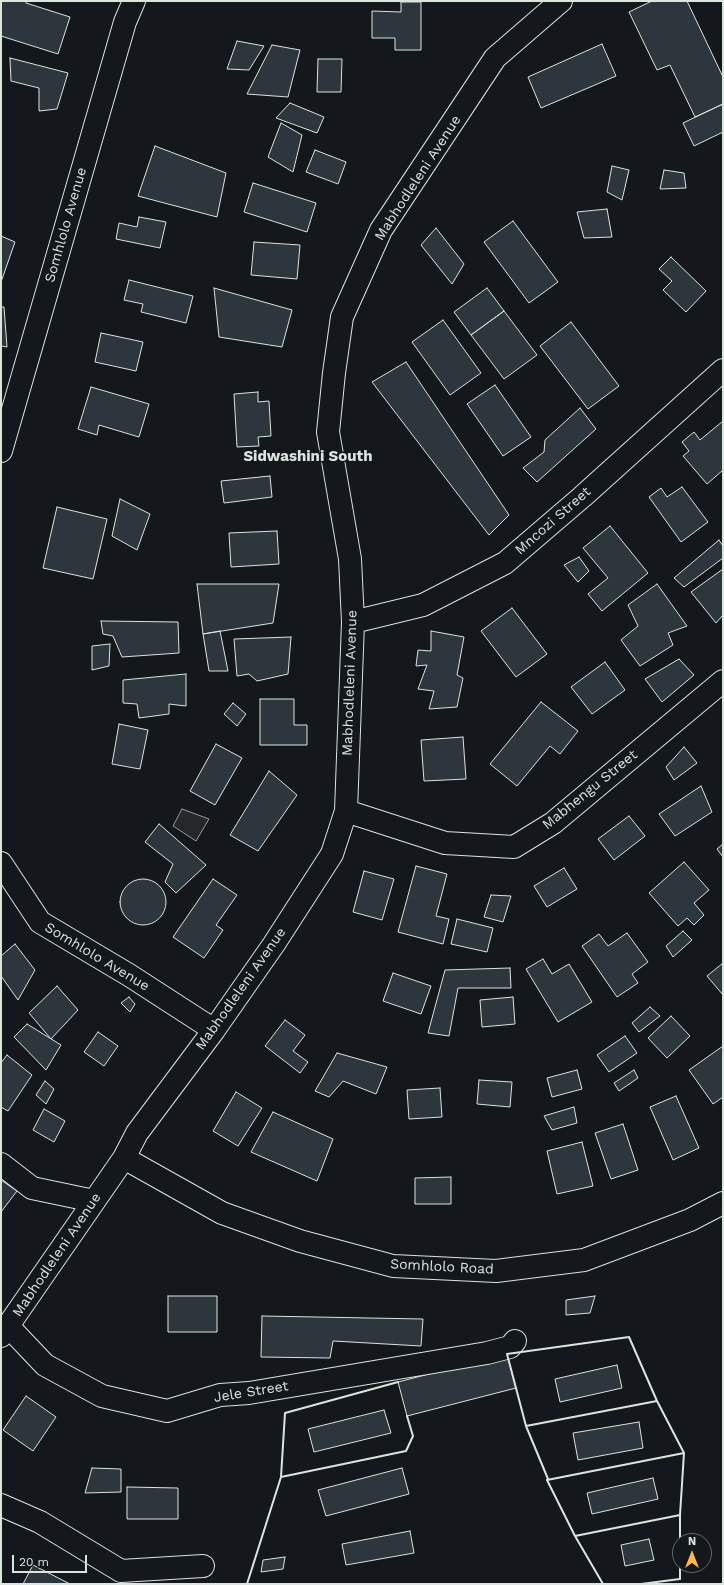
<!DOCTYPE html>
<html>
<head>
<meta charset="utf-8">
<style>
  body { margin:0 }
  #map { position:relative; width:724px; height:1585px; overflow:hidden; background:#14181c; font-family:"Work Sans",sans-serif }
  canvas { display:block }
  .frame { position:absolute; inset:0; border:2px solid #d8e6dc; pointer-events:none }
  .north { position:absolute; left:672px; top:1533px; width:40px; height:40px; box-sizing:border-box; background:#14181c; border:1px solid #626a69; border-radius:50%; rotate:0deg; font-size:11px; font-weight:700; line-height:16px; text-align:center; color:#d8e6dc }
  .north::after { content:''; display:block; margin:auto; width:14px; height:18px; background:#ffb74d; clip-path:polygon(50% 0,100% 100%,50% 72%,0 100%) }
  .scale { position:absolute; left:12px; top:1555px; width:75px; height:18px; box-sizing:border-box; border:2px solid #d8e6dc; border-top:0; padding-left:5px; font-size:12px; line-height:14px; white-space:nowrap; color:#d8e6dc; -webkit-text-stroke:3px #14181c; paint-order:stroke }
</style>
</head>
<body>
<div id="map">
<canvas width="724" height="1585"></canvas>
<div class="frame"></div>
<div class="north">N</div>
<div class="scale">20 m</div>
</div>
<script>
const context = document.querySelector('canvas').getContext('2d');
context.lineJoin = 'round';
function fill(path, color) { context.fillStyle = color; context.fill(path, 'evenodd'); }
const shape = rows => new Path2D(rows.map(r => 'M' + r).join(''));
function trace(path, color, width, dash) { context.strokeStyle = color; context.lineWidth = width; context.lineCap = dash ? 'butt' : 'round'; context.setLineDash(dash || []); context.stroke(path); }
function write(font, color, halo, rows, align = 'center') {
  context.font = font + ' "Work Sans",sans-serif'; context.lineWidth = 3; context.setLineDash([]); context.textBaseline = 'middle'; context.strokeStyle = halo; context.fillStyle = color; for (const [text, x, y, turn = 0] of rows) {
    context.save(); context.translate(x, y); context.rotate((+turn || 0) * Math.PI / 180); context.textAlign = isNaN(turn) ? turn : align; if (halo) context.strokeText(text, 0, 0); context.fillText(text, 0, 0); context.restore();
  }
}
const parking = shape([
  [182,809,209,819,196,841,173,826,182,809]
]);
const building = shape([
  [1,1,26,1,26,3,70,17,58,54,1,36,1,1],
  [652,1,687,1,723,77,723,104,695,117,670,65,657,70,629,12,652,1],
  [401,2,421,2,421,50,395,50,395,38,372,38,372,11,401,12,401,2],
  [237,41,264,46,249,70,227,69,237,41],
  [602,44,616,76,541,108,528,77,602,44],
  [272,45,300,50,288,97,247,94,272,45],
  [10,58,68,73,57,109,39,111,39,88,11,81,10,58],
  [318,59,342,59,341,92,317,92,318,59],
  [290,103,324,117,317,133,276,118,290,103],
  [723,104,723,132,694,146,683,123,723,104],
  [281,123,302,135,293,172,268,157,281,123],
  [155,146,226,173,217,217,138,196,155,146],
  [315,150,346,162,338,184,306,172,315,150],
  [612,166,629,170,622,200,607,192,612,166],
  [664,170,684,173,686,188,660,189,664,170],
  [253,183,316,203,307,232,244,212,253,183],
  [607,209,612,237,584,238,577,212,607,209],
  [139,217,166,222,160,248,116,239,119,223,137,227,139,217],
  [513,221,558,282,529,303,484,242,513,221],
  [436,228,464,264,452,284,421,245,436,228],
  [1,236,15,242,1,282,1,236],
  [254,242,300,245,297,279,251,275,254,242],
  [671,257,706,291,686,312,663,290,672,281,659,269,671,257],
  [129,280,193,296,186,323,141,312,143,304,124,300,129,280],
  [214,288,292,310,282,347,219,337,214,288],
  [487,288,504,311,471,335,454,312,487,288],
  [1,307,4,307,7,347,1,346,1,307],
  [504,311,537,355,504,379,471,335,504,311],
  [443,320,481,373,450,395,412,342,443,320],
  [571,322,619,386,588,409,540,346,571,322],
  [101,333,143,342,136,371,95,362,101,333],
  [406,362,509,515,489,535,372,382,406,362],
  [495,385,531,437,503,456,467,404,495,385],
  [91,387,149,404,139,437,99,425,97,435,78,429,91,387],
  [258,392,258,402,269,401,271,436,258,437,259,446,237,447,234,394,258,392],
  [580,408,596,429,537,482,523,468,544,452,545,440,580,408],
  [723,421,723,470,707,484,683,456,689,451,682,442,694,432,700,440,723,421],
  [270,476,272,497,224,503,221,481,270,476],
  [682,487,708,522,681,542,649,497,661,488,667,497,682,487],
  [120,499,150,514,137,550,112,536,120,499],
  [57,507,107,519,93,579,43,568,57,507],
  [610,526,648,573,602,611,588,594,608,578,583,548,610,526],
  [277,531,279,564,231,567,229,533,277,531],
  [719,540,723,546,723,558,684,587,674,578,719,540],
  [579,557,589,571,578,582,564,565,579,557],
  [723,569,723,615,716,623,691,592,723,569],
  [197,584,279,584,273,623,203,634,197,584],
  [657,584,687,626,668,633,673,645,640,666,621,640,638,626,628,605,657,584],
  [512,608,547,654,516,677,481,631,512,608],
  [101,621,178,622,179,653,122,657,113,636,103,634,101,621],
  [220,631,228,671,209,671,203,634,220,631],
  [431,631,464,637,457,675,463,678,457,707,429,709,434,691,418,689,427,665,416,666,418,650,431,651,431,631],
  [291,637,288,674,257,681,249,674,237,676,234,639,291,637],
  [110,644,109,666,92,670,92,646,110,644],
  [679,659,694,675,662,702,645,679,679,659],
  [605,662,625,690,592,714,571,687,605,662],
  [186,674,186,706,169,704,169,714,139,718,137,704,123,703,123,680,186,674],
  [260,699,294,699,294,725,307,725,307,745,260,745,260,699],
  [541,702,578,731,560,754,550,746,517,786,490,764,541,702],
  [233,703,246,714,237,726,224,714,233,703],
  [119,724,148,730,140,769,112,764,119,724],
  [463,737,466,779,424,781,421,740,463,737],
  [216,744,242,758,215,805,190,791,216,744],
  [684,747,697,763,674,780,666,767,684,747],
  [269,771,297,795,258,851,230,835,269,771],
  [701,786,712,812,675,836,659,814,701,786],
  [629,816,645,836,614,860,598,839,629,816],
  [159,824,206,865,176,893,165,882,173,864,145,842,159,824],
  [723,844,723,857,717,849,723,844],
  [684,862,709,890,694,903,704,915,694,925,687,918,678,926,649,893,684,862],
  [416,866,447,874,436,916,449,919,443,944,398,932,416,866],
  [564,868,577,889,547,907,534,886,564,868],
  [364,871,394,879,382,920,353,912,364,871],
  [213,879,237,895,216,925,223,930,204,958,173,937,213,879],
  '120 902a23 23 0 1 1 46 0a23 23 0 1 1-46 0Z',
  [491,895,511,896,503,922,484,917,491,895],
  [457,919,493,928,487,952,451,944,457,919],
  [683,931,692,940,673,957,666,946,683,931],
  [627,933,648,962,632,974,638,983,617,997,582,946,599,934,608,946,627,933],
  [15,944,35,970,18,1000,1,976,1,956,15,944],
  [543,959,552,974,569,964,592,1002,558,1022,526,969,543,959],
  [723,963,723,995,707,976,723,963],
  [510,968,511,988,458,988,449,1036,428,1033,445,970,510,968],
  [393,973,431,986,421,1014,383,1001,393,973],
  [57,986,78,1010,51,1039,29,1013,57,986],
  [129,997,135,1004,130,1012,121,1003,129,997],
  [513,997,515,1024,482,1027,480,1000,513,997],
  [650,1007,660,1016,639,1032,632,1023,650,1007],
  [671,1016,690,1036,667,1058,648,1038,671,1016],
  [285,1020,305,1035,293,1051,308,1062,300,1073,265,1046,285,1020],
  [27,1024,61,1045,46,1070,14,1037,27,1024],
  [98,1032,118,1046,104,1066,84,1052,98,1032],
  [625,1036,637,1053,609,1072,597,1055,625,1036],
  [723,1046,723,1097,713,1104,689,1070,723,1046],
  [337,1053,387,1067,376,1094,343,1081,329,1097,315,1091,337,1053],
  [7,1055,32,1075,8,1111,1,1107,1,1063,7,1055],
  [577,1070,582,1089,552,1097,547,1078,577,1070],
  [634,1070,638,1078,619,1091,614,1083,634,1070],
  [479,1080,512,1082,510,1107,477,1104,479,1080],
  [45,1081,54,1089,46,1104,36,1095,45,1081],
  [440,1088,442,1117,409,1119,407,1090,440,1088],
  [236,1092,262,1108,238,1146,213,1131,236,1092],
  [676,1096,699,1148,673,1160,650,1107,676,1096],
  [574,1107,577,1123,552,1130,544,1116,574,1107],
  [44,1109,65,1121,54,1142,33,1130,44,1109],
  [273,1112,333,1139,317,1181,251,1152,273,1112],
  [623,1124,638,1170,611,1179,595,1133,623,1124],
  [582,1142,593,1186,557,1194,547,1151,582,1142],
  [451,1177,451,1204,415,1204,415,1178,451,1177],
  [1,1180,17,1191,1,1212,1,1180],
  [168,1296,217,1296,217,1332,168,1332,168,1296],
  [595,1296,590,1313,566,1315,566,1300,595,1296],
  [262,1316,423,1319,421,1346,333,1341,330,1358,261,1357,262,1316],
  [507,1354,516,1388,407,1416,398,1382,507,1354],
  [617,1365,622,1388,560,1402,555,1379,617,1365],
  [26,1396,56,1417,33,1451,3,1430,26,1396],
  [384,1410,391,1433,314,1452,308,1429,384,1410],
  [639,1422,643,1448,578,1460,573,1433,639,1422],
  [92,1468,121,1469,121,1492,85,1493,92,1468],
  [402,1468,409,1494,326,1516,318,1490,402,1468],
  [653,1478,658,1499,592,1514,587,1493,653,1478],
  [127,1487,178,1488,178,1519,127,1519,127,1487],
  [410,1531,414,1553,346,1565,342,1544,410,1531],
  [649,1539,654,1560,625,1566,621,1545,649,1539],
  [285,1557,283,1569,261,1572,263,1560,285,1557],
  [33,1565,70,1584,23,1584,33,1565]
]);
const minor = shape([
  [1,451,125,22,134,1],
  [353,622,423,605,505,563,582,497,723,370],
  [346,811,445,843,514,847,553,823,723,681],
  [1,863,40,922,129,975,214,1030],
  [124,1158,222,1213,300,1241,393,1266,496,1271,584,1260,690,1220,723,1203],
  [1,1164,32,1188,94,1201],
  [8,1326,45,1365,102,1396,167,1411,220,1395,249,1393,487,1353,510,1347,515,1341],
  [1,1336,124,1158,137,1133,214,1030,274,944,332,854,346,811,353,622,350,559,328,432,334,373,342,317,381,230,495,58,561,1],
  [1,1505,40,1522,121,1571,203,1566]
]);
const wall = shape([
  [629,1337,657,1401,526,1426,507,1354,629,1337],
  [398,1382,285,1413,281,1477,406,1451,413,1436,407,1416],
  [657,1401,684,1453,683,1453],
  [526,1426,548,1479],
  [684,1453,680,1515,575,1536,547,1480,684,1453],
  [575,1536,603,1584],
  [247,1584,281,1477],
  [641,1584,680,1579,680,1515]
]);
const streetNames = [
  ["Mabhodleleni Avenue",418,178,-57],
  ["Somhlolo Avenue",66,225,-74],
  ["Mncozi Street",553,521,-41],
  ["Mabhodleleni Avenue",350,683,-88],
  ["Mabhengu Street",590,790,-39],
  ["Somhlolo Avenue",97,957,31],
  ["Mabhodleleni Avenue",241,989,-55],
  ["Mabhodleleni Avenue",57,1255,-56],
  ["Somhlolo Road",442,1267,3],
  ["Jele Street",251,1392,-9]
];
const neighbourhoodNames = [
  ["Sidwashini South",308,457]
];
fill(parking, '#24282b');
trace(parking, '#939e99', 1);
fill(building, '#2c363c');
trace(building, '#d8e6dc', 1);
trace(minor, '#d8e6dc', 24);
trace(minor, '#14181c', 22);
trace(wall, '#d8e6dc', 2);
write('14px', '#d8e6dc', '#14181c', streetNames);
write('bold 15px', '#d8e6dc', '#14181c', neighbourhoodNames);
</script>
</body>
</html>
